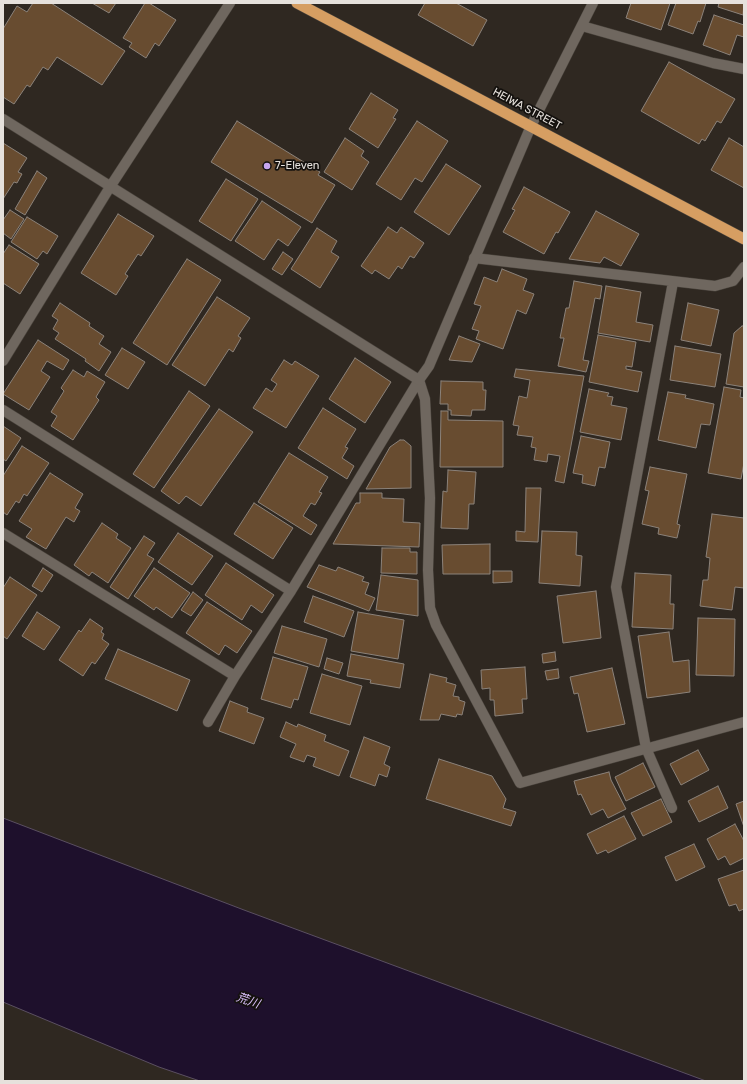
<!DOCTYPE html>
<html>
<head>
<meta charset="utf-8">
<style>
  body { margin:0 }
  #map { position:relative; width:747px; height:1084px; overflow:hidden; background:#2f2821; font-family:Rubik,sans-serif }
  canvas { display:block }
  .frame { position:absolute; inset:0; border:4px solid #e6e1dc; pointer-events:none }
</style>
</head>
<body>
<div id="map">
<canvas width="747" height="1084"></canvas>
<div class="frame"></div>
</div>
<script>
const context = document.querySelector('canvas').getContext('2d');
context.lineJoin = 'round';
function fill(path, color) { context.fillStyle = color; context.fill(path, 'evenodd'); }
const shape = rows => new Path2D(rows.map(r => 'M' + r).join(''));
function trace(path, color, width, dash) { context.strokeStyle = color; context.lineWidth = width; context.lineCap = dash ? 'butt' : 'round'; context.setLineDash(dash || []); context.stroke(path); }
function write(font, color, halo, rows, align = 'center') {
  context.font = font + ' Rubik,"Noto Sans JP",sans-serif'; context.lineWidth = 3.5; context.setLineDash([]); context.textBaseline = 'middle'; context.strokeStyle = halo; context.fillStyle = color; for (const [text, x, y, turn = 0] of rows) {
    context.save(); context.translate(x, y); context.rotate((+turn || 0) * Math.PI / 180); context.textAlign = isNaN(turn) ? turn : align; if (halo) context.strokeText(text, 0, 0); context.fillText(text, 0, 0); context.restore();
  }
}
const water = shape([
  [3,818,244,910,706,1081,200,1081,159,1067,3,1002,3,818]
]);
const building = shape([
  [33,3,51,3,125,51,102,85,57,57,48,70,43,67,30,87,27,85,14,104,3,97,3,29,17,6,27,12,33,3],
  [92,3,116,3,109,13,92,3],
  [145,3,149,3,176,20,159,46,155,43,146,58,129,47,132,43,123,38,145,3],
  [425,3,456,3,487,20,473,46,418,15,425,3],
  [631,3,670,3,661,30,626,18,631,3],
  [676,3,706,3,700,22,698,21,693,34,668,25,676,3],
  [719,3,744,3,743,15,718,7,719,3],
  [714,15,744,25,744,37,737,35,730,55,703,45,714,15],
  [669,62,735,99,721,123,717,121,705,141,702,139,699,144,641,111,669,62],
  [371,93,398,110,393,118,396,119,378,148,349,129,371,93],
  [237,121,320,172,318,175,335,185,312,223,211,162,237,121],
  [417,121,448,141,422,182,415,178,401,200,376,184,417,121],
  [345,138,364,151,361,156,369,162,352,190,324,172,345,138],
  [729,138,744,147,744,188,711,170,729,138],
  [3,143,27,158,18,172,22,174,17,183,14,182,3,199,3,143],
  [446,164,481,186,449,235,414,212,446,164],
  [37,171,47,178,25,215,15,209,37,171],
  [226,179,258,199,231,241,199,221,226,179],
  [524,187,570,212,558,233,556,232,544,254,503,232,515,210,512,209,524,187],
  [262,201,301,227,288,246,278,239,264,260,235,241,262,201],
  [10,210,24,219,11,239,3,233,3,220,10,210],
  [596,211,639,234,621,266,604,257,600,263,569,259,596,211],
  [118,214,154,236,141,256,138,254,125,274,128,276,116,295,81,273,118,214],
  [27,217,58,236,47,254,43,251,37,259,11,242,27,217],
  [388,227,397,233,401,227,424,243,414,258,410,256,402,269,398,266,389,279,375,270,372,274,361,266,388,227],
  [317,228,337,241,331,252,339,257,320,288,291,269,317,228],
  [9,245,39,264,20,294,3,283,3,254,9,245],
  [283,252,293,259,282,275,272,269,283,252],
  [187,259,221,280,167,365,133,343,187,259],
  [502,269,527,279,523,290,534,294,526,314,517,310,503,349,476,339,479,331,472,329,481,306,474,304,484,277,497,282,502,269],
  [574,281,602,286,600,299,595,298,583,360,589,361,586,372,558,366,564,338,560,338,566,308,569,308,574,281],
  [606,286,641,292,636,322,653,325,650,342,598,333,606,286],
  [217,297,250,318,238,336,241,338,233,352,229,349,205,386,172,365,217,297],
  [60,303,90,323,89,326,104,336,99,344,111,352,99,371,85,361,86,359,55,339,59,333,53,329,58,320,52,316,60,303],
  [688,303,719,310,711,346,681,340,688,303],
  [742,326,744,326,744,387,726,384,734,333,742,326],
  [598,335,636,342,632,367,626,366,626,369,642,372,638,392,589,382,598,335],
  [459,336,480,344,472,362,449,360,459,336],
  [38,340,69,360,63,370,47,361,41,371,50,377,29,410,3,394,38,340],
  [675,346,721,354,715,387,670,380,675,346],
  [122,348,145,362,128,389,105,375,122,348],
  [355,358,391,382,365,423,329,399,355,358],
  [284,360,292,365,295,361,319,376,286,428,253,408,266,388,272,392,277,384,271,380,284,360],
  [516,369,584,376,564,483,555,481,560,456,548,454,547,462,534,460,536,448,531,447,533,437,517,435,519,426,513,425,519,396,527,398,530,380,514,377,516,369],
  [73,370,84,377,87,371,105,382,96,397,99,400,73,440,51,426,57,416,51,412,64,391,61,388,73,370],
  [441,381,483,382,483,390,486,390,485,410,472,410,471,416,451,415,451,410,448,410,448,404,440,404,441,381],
  [724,387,741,390,740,397,744,398,744,463,741,479,708,473,724,387],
  [589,389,609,393,607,396,613,397,611,405,627,408,621,440,580,432,589,389],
  [189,391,210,406,154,488,133,474,189,391],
  [668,392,686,395,685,398,714,404,710,425,701,424,696,448,658,440,668,392],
  [323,408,356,429,345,447,348,448,342,458,354,466,347,479,298,448,323,408],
  [219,409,253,432,201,506,186,496,179,504,161,491,219,409],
  [441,411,448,411,448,420,503,421,503,467,440,467,441,411],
  [3,426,21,438,6,461,3,459,3,426],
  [581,436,610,442,605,468,599,467,595,486,582,483,583,475,573,473,581,436],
  [400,440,404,440,411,446,411,488,366,489,390,447,400,440],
  [22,446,49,463,27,496,24,494,19,503,16,501,7,515,3,512,3,476,22,446],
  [289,453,328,477,319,492,322,493,315,505,311,503,303,516,317,525,311,535,258,502,289,453],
  [650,467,687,474,677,524,680,525,677,538,658,534,659,528,642,524,649,491,645,490,650,467],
  [448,470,476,472,474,504,469,504,468,529,441,528,443,491,447,492,448,470],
  [50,473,83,494,75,508,80,511,74,522,66,517,46,549,26,537,32,529,19,521,50,473],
  [526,488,541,488,538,542,516,541,516,531,525,532,526,488],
  [360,493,382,493,382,498,404,499,403,522,420,523,419,547,333,544,356,503,360,503,360,493],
  [254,503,293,528,273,559,234,534,254,503],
  [712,514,744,518,744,588,735,587,732,610,700,606,703,580,708,580,710,558,706,557,712,514],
  [102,523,118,534,116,538,131,548,108,583,92,572,89,576,74,565,102,523],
  [542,531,577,532,576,555,582,556,580,586,539,583,542,531],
  [178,533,213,556,192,585,158,562,178,533],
  [144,536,155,543,147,555,154,559,128,599,110,587,144,536],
  [490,544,490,574,443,574,442,545,490,544],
  [382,548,410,548,410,552,417,552,417,574,381,573,382,548],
  [226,563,274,595,262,613,251,605,242,620,205,595,226,563],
  [319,565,336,571,338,567,364,577,362,581,369,583,365,594,375,598,369,611,307,587,319,565],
  [43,568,53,575,42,592,32,586,43,568],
  [154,568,190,593,172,618,156,607,154,610,134,596,154,568],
  [493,571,512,571,512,582,493,583,493,571],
  [635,573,671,575,670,604,674,604,673,629,632,627,635,573],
  [381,575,418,580,418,616,376,610,381,575],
  [10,577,37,595,7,639,3,636,3,588,10,577],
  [596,591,601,638,563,643,557,596,596,591],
  [193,592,203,600,191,616,181,610,193,592],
  [313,596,354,611,344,637,304,622,313,596],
  [207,602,252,631,237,653,225,645,219,655,186,633,207,602],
  [37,612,60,627,44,650,22,636,37,612],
  [358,612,404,620,398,659,351,651,358,612],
  [698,618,735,619,734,676,696,675,698,618],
  [90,619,103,628,101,632,104,634,102,639,109,644,95,664,92,662,83,676,59,660,79,630,81,632,90,619],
  [282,626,327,639,319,667,274,653,282,626],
  [669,632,673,662,689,660,690,692,647,698,638,636,669,632],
  [118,649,190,680,177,711,105,679,118,649],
  [555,652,556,661,543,663,542,654,555,652],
  [351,654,404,664,400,688,370,683,371,680,347,676,351,654],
  [273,657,308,667,298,700,294,699,291,708,261,699,273,657],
  [327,658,343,663,339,674,324,669,327,658],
  [525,667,527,699,522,699,523,713,495,716,494,700,490,700,490,688,482,689,481,670,525,667],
  [612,668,625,724,587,732,578,693,574,694,570,677,612,668],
  [558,669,559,678,547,680,545,671,558,669],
  [322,674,362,686,350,725,310,713,322,674],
  [430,674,447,678,446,682,456,685,453,696,459,697,459,700,465,702,462,715,457,714,456,717,441,714,439,720,420,720,430,674],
  [230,701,248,708,247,712,264,718,254,744,219,731,230,701],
  [286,722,297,727,298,724,326,735,324,741,349,751,339,776,313,766,316,758,307,755,304,762,290,757,296,744,280,737,286,722],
  [364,737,390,747,384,764,390,767,387,777,379,774,375,786,350,777,364,737],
  [698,750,709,770,681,785,670,764,698,750],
  [439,759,492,776,506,799,503,808,516,812,511,826,426,799,439,759],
  [643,763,655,787,626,801,615,777,643,763],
  [609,772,611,780,626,809,608,818,603,809,591,815,581,794,578,795,574,781,609,772],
  [718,786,728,808,699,822,688,801,718,786],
  [661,799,672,822,643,836,631,813,661,799],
  [744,801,744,827,736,804,744,801],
  [624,816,636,839,608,853,606,850,597,854,587,834,624,816],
  [735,824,744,841,744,858,730,865,725,856,718,860,707,839,735,824],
  [694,844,705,867,676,881,665,857,694,844],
  [744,870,744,909,739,911,736,904,729,906,718,879,744,870]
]);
const service = shape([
  [582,26,713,63,744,69],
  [531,126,593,3],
  [474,258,715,286,733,281,744,267],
  [419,380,425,399,430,498,428,570,430,608,436,625,520,783,744,722],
  [3,410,291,591],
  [3,533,235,676],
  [208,722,235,676,291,591,419,380],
  [672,808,646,748,616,587,673,282]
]);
const minor = shape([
  [3,119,419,380,429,366,531,126],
  [3,361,110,187,230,3]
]);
const trunk = shape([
  [297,3,744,239]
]);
const markers = [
  [267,166,4,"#c8a6ef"]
];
const streetNames = [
  ["HEIWA STREET",527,109,28]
];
const poiNames = [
  ["7-Eleven",275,166]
];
const waterNames = [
  ["荒川",248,1001,19]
];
fill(water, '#1e102c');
trace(water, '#5a4f61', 1);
fill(building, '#684c30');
trace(building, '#8b827a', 1);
trace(service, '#49433c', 11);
trace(minor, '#49433c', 11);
trace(trunk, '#49433c', 12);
trace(service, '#6f675f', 10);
trace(minor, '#6f675f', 10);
trace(trunk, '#d69e62', 11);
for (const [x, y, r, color] of markers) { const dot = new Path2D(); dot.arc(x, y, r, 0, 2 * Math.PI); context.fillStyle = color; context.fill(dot); trace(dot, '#14110e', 1.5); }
write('11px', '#e6e1dc', '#14110e', streetNames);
write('11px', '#e6e1dc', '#14110e', poiNames, 'left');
write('italic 12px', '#ddc3fe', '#14110e', waterNames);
</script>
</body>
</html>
